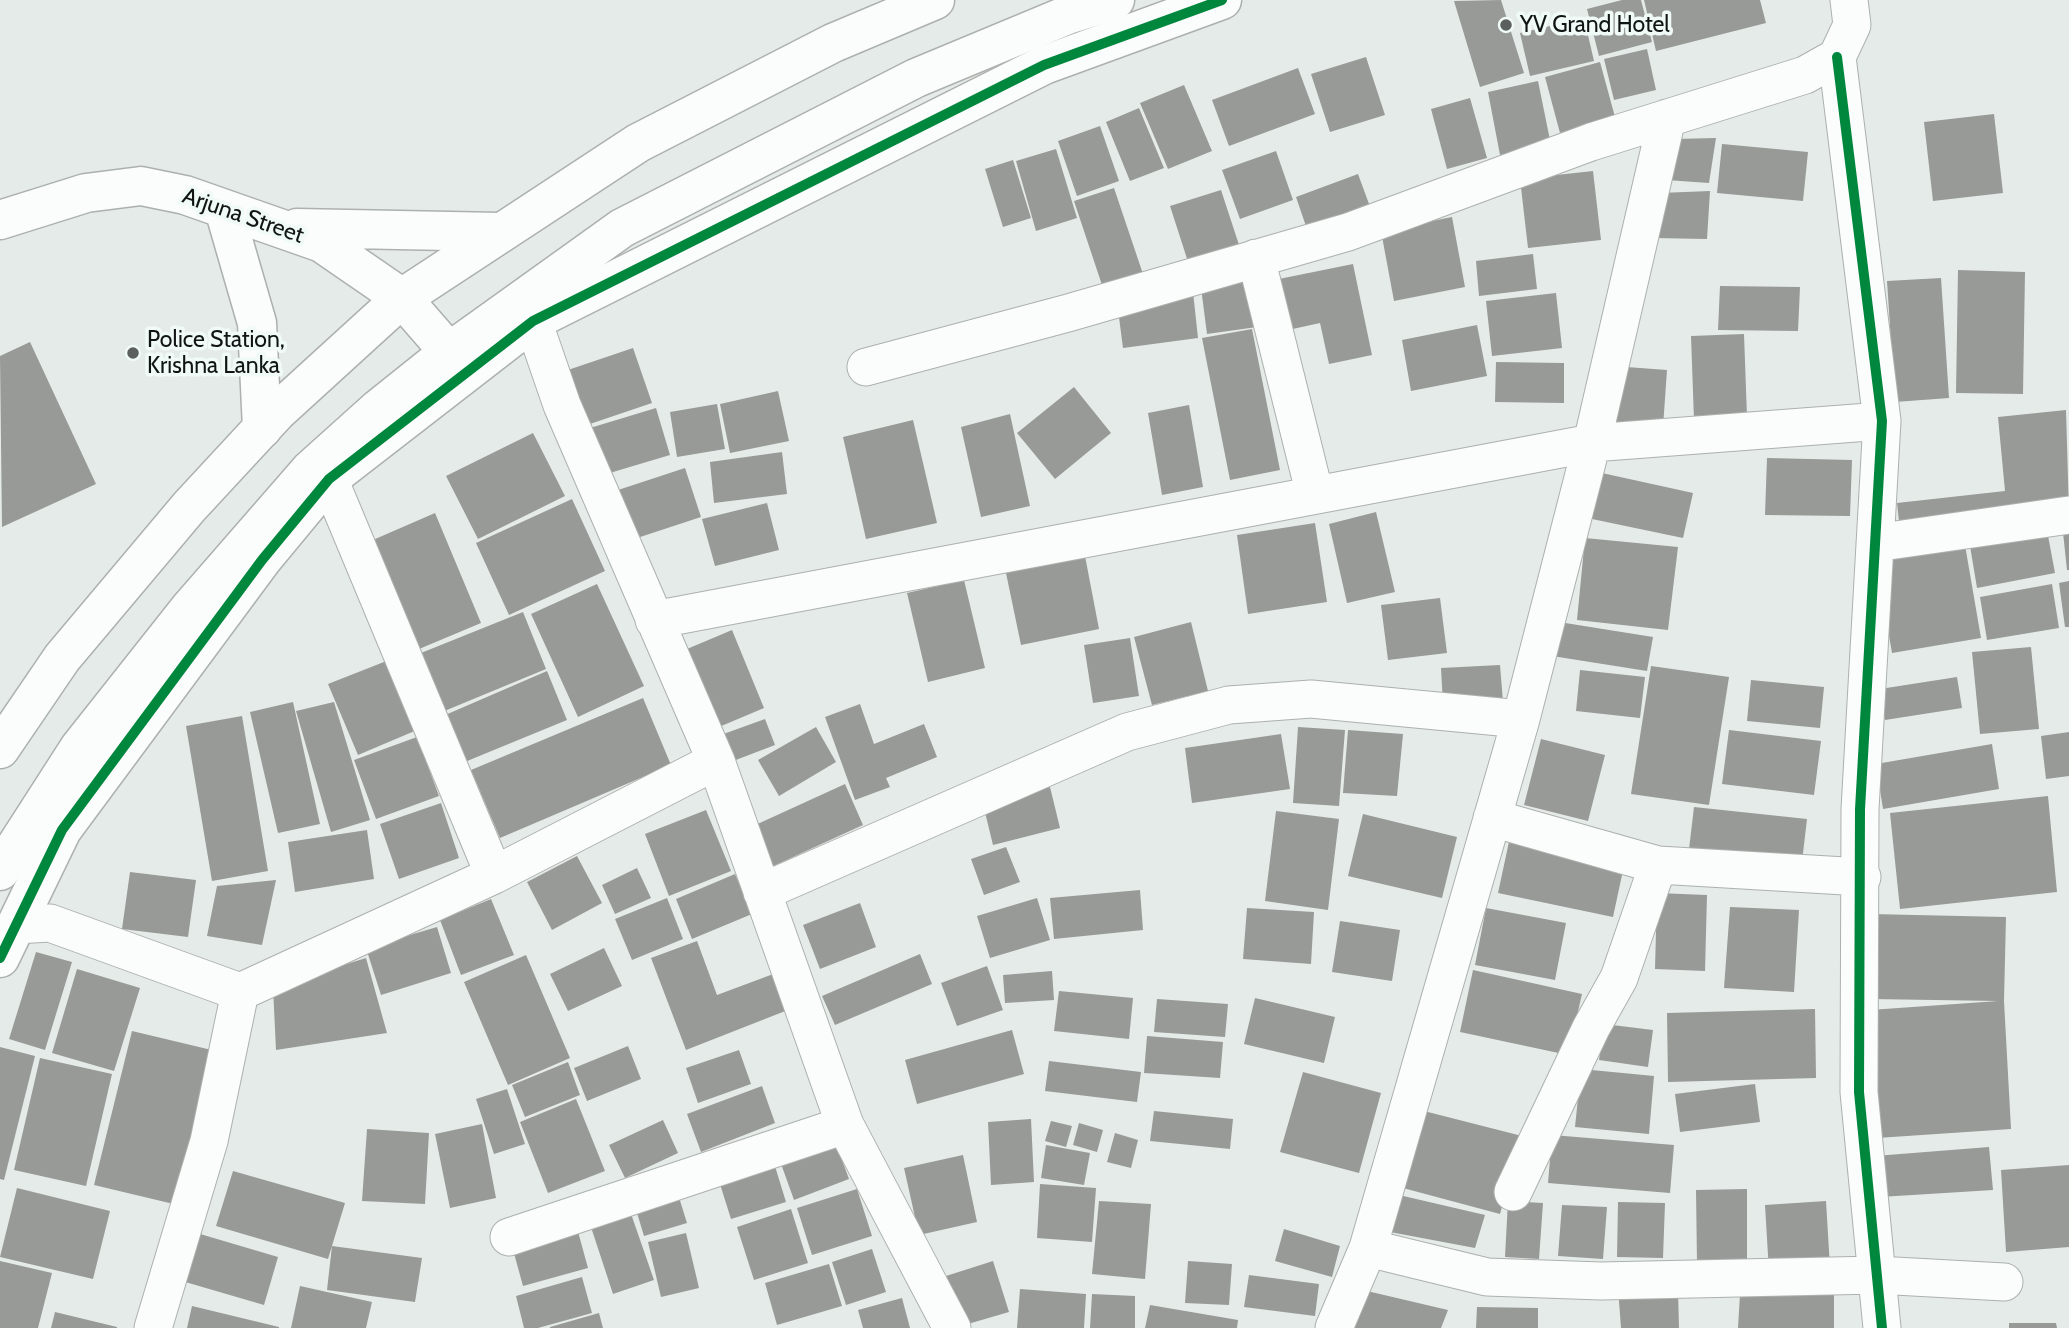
<!DOCTYPE html>
<html>
<head>
<meta charset="utf-8">
<style>
  body { margin:0 }
  canvas { display:block; background:#e5ebe8 }
</style>
</head>
<body>
<canvas width="2069" height="1328"></canvas>
<script>
const context = document.querySelector('canvas').getContext('2d');
context.lineJoin = 'round';
function fill(path, color) { context.fillStyle = color; context.fill(path, 'evenodd'); }
const shape = rows => new Path2D(rows.map(r => 'M' + r).join(''));
function trace(path, color, width, dash) { context.strokeStyle = color; context.lineWidth = width; context.lineCap = dash ? 'butt' : 'round'; context.setLineDash(dash || []); context.stroke(path); }
function write(font, color, halo, rows, align = 'center') {
  context.font = font + ' Cabin,sans-serif'; context.lineWidth = 7; context.setLineDash([]); context.textBaseline = 'middle'; context.strokeStyle = halo; context.fillStyle = color; for (const [text, x, y, turn = 0] of rows) {
    context.save(); context.translate(x, y); context.rotate((+turn || 0) * Math.PI / 180); context.textAlign = isNaN(turn) ? turn : align; if (halo) context.strokeText(text, 0, 0); context.fillText(text, 0, 0); context.restore();
  }
}
const building = shape([
  [1501,0,1524,73,1480,87,1454,1],
  [1622,0,1641,0,1652,42,1599,56,1587,9],
  [1644,0,1760,0,1766,23,1656,51],
  [1584,18,1594,61,1530,76,1520,33],
  [1647,49,1656,90,1614,100,1604,59],
  [1366,57,1385,115,1330,132,1311,74],
  [1600,62,1615,117,1560,133,1545,77],
  [1298,68,1315,114,1229,146,1212,100],
  [1538,81,1551,145,1500,155,1488,92],
  [1184,85,1212,151,1168,169,1140,103],
  [1470,98,1487,158,1447,169,1431,109],
  [1139,108,1164,168,1130,181,1106,122],
  [1994,114,2003,193,1933,201,1924,122],
  [1100,126,1119,181,1077,196,1058,141],
  [1716,138,1709,183,1666,180,1674,139],
  [1722,144,1808,152,1803,201,1717,193],
  [1056,149,1077,218,1036,231,1016,161],
  [1276,151,1293,200,1240,219,1222,170],
  [1013,160,1031,218,1003,227,985,169],
  [1593,171,1601,240,1528,248,1520,179],
  [1358,174,1372,212,1309,235,1296,197],
  [1114,188,1143,274,1103,288,1074,201],
  [1221,190,1242,254,1191,271,1170,206],
  [1710,191,1707,239,1653,238,1660,193],
  [1452,217,1465,287,1394,301,1381,231],
  [1533,254,1537,289,1479,296,1476,261],
  [1353,264,1372,355,1329,364,1320,323,1279,332,1269,281],
  [1958,270,2025,272,2023,394,1956,393],
  [1250,274,1257,327,1207,334,1200,280],
  [1941,278,1949,398,1895,402,1887,281],
  [1720,286,1800,287,1798,331,1718,330],
  [1193,292,1198,338,1123,348,1117,302],
  [1556,293,1562,348,1492,356,1486,301],
  [1477,325,1487,376,1411,391,1402,340],
  [1252,329,1280,470,1230,480,1202,338],
  [1744,334,1747,417,1694,420,1691,336],
  [30,342,96,484,2,527,0,356],
  [633,348,652,403,581,427,562,372],
  [1496,362,1564,363,1564,403,1495,402],
  [1613,366,1667,370,1663,427,1609,424],
  [1074,387,1111,433,1055,479,1017,433],
  [778,391,789,441,730,453,720,404],
  [717,404,725,449,677,457,670,412],
  [1189,405,1203,487,1162,495,1148,413],
  [656,408,670,455,603,475,590,428],
  [2066,410,2069,513,1900,531,1897,503,2005,491,1998,417],
  [1010,414,1030,506,981,517,961,427],
  [913,420,937,523,866,539,843,437],
  [533,433,565,496,478,539,446,476],
  [782,452,787,494,714,503,710,462],
  [1767,458,1852,460,1850,516,1765,515],
  [685,468,701,517,628,541,612,492],
  [1602,473,1693,493,1683,538,1592,519],
  [572,499,605,571,509,615,476,543],
  [767,503,779,550,715,566,702,519],
  [1376,512,1395,592,1347,603,1329,524],
  [435,513,481,623,412,652,366,543],
  [2069,522,2069,570,2067,570,2062,523],
  [1315,523,1327,602,1248,614,1237,535],
  [2046,525,2055,573,1977,588,1969,540],
  [1585,538,1678,547,1668,630,1577,620],
  [1965,545,1981,638,1892,653,1876,561],
  [1085,556,1099,629,1021,645,1006,573],
  [964,580,985,668,928,682,907,593],
  [2069,581,2069,627,2065,627,2059,583],
  [597,584,644,686,578,717,531,614],
  [2052,584,2059,628,1987,640,1980,597],
  [1440,598,1447,653,1388,660,1381,605],
  [523,612,546,669,442,712,416,655],
  [1191,622,1208,691,1152,705,1134,637],
  [1559,622,1653,637,1647,671,1552,656],
  [732,630,764,708,719,727,687,649],
  [1130,638,1139,696,1093,703,1084,645],
  [2031,647,2039,729,1980,734,1972,652],
  [389,660,417,730,358,755,328,684],
  [1500,665,1503,702,1443,705,1441,668],
  [1651,666,1729,677,1709,805,1631,794],
  [1580,670,1645,677,1640,718,1576,711],
  [547,671,567,720,455,766,436,719],
  [1957,677,1962,708,1885,720,1880,689],
  [1751,680,1824,687,1820,728,1747,721],
  [643,698,671,765,500,838,471,770],
  [293,702,320,824,278,833,250,712],
  [334,702,370,820,331,832,296,711],
  [860,704,874,744,924,724,937,757,886,778,890,787,855,800,825,717],
  [242,716,268,871,212,881,186,726],
  [765,719,775,745,728,763,718,736],
  [816,727,836,762,779,796,758,760],
  [1298,727,1345,730,1339,806,1293,803],
  [1348,730,1403,734,1397,796,1343,793],
  [1729,730,1821,741,1814,795,1722,784],
  [2069,732,2069,776,2046,779,2041,736],
  [1281,734,1290,789,1192,803,1185,748],
  [417,737,439,796,376,819,354,760],
  [1541,739,1605,755,1588,821,1524,805],
  [1992,744,1999,789,1883,809,1876,764],
  [845,784,863,825,769,868,751,827],
  [1050,787,1060,828,993,845,983,804],
  [2048,796,2057,892,1900,909,1890,813],
  [441,803,459,858,399,879,380,824],
  [1694,807,1807,819,1800,879,1687,866],
  [706,810,731,871,669,896,645,834],
  [1276,811,1339,819,1328,910,1265,901],
  [1363,814,1457,837,1442,898,1348,876],
  [367,830,374,879,295,892,288,842],
  [1510,837,1625,861,1613,917,1498,893],
  [1006,847,1020,882,984,895,971,859],
  [577,856,602,903,552,930,527,882],
  [637,868,651,898,615,914,602,885],
  [130,872,196,880,188,937,122,929],
  [735,874,752,914,692,939,676,899],
  [276,880,262,945,207,936,217,886],
  [1140,890,1143,930,1054,939,1050,898],
  [1657,893,1707,895,1705,971,1655,969],
  [667,898,683,939,632,960,615,919],
  [1037,898,1050,940,990,958,977,916],
  [491,899,514,955,461,975,440,920],
  [860,903,876,947,820,969,803,925],
  [1730,907,1799,910,1794,992,1724,988],
  [1247,908,1314,912,1311,964,1243,959],
  [1486,908,1566,923,1555,980,1475,965],
  [1870,914,2006,917,2004,1001,2011,1129,1877,1138,1870,1010,1998,1001,1870,999],
  [1340,921,1400,930,1392,981,1332,972],
  [437,927,451,973,381,995,366,948],
  [697,941,717,995,784,970,798,1006,686,1050,651,958],
  [604,948,622,986,568,1011,550,974],
  [36,952,72,962,45,1050,9,1039],
  [920,954,932,984,835,1025,822,996],
  [526,955,570,1058,508,1085,464,982],
  [366,958,387,1033,276,1050,273,987],
  [987,966,1003,1010,957,1026,941,983],
  [77,969,140,988,114,1071,52,1053],
  [1473,970,1582,994,1568,1055,1460,1032],
  [1052,971,1054,1000,1005,1003,1003,975],
  [1059,991,1133,998,1129,1039,1054,1031],
  [1255,998,1335,1017,1324,1063,1244,1044],
  [1157,999,1228,1004,1225,1037,1154,1032],
  [1815,1009,1816,1078,1668,1082,1667,1013],
  [1604,1024,1653,1030,1648,1067,1599,1060],
  [1012,1030,1024,1074,917,1104,905,1060],
  [132,1031,220,1052,182,1206,94,1185],
  [1147,1036,1223,1042,1220,1078,1144,1073],
  [628,1046,641,1079,587,1101,574,1068],
  [0,1047,35,1056,4,1180,0,1179],
  [739,1050,751,1084,698,1103,686,1068],
  [40,1058,112,1074,86,1186,14,1170],
  [1049,1061,1141,1072,1137,1102,1045,1091],
  [568,1062,580,1095,525,1117,512,1085],
  [1581,1069,1654,1076,1649,1134,1575,1127],
  [1303,1072,1381,1093,1359,1173,1280,1152],
  [1755,1084,1760,1122,1680,1132,1675,1094],
  [762,1086,775,1123,701,1152,687,1114],
  [507,1089,525,1144,494,1154,476,1099],
  [576,1099,605,1171,548,1193,520,1122],
  [1154,1111,1233,1119,1230,1149,1150,1141],
  [1424,1111,1522,1136,1500,1214,1403,1188],
  [1031,1119,1034,1182,991,1185,988,1122],
  [663,1120,678,1153,625,1178,609,1145],
  [1051,1121,1072,1126,1066,1147,1045,1141],
  [1079,1123,1103,1130,1097,1152,1073,1145],
  [482,1124,496,1198,450,1208,435,1134],
  [367,1129,429,1133,425,1204,362,1201],
  [1115,1133,1138,1140,1131,1168,1107,1162],
  [1552,1135,1674,1145,1670,1193,1548,1183],
  [835,1141,849,1179,794,1200,780,1161],
  [1046,1145,1090,1153,1084,1185,1041,1178],
  [1989,1147,1993,1190,1880,1197,1875,1156],
  [963,1155,977,1222,919,1235,904,1168],
  [774,1163,786,1202,731,1219,719,1181],
  [2069,1165,2069,1247,2006,1252,2001,1170],
  [233,1171,345,1203,328,1259,216,1226],
  [1040,1184,1096,1188,1092,1242,1037,1238],
  [17,1188,110,1211,93,1279,0,1257],
  [857,1189,872,1236,812,1255,797,1208],
  [1747,1189,1747,1264,1697,1264,1696,1190],
  [677,1191,687,1223,644,1236,634,1203],
  [1399,1195,1485,1215,1475,1248,1390,1232],
  [1099,1201,1151,1204,1145,1279,1092,1274],
  [1508,1201,1543,1203,1539,1259,1505,1257],
  [1826,1201,1830,1267,1769,1272,1765,1205],
  [1618,1202,1665,1203,1663,1258,1617,1257],
  [1562,1205,1607,1207,1603,1259,1558,1256],
  [629,1208,654,1280,613,1294,589,1221],
  [791,1209,808,1263,754,1280,737,1227],
  [577,1228,588,1268,523,1286,512,1246],
  [1284,1229,1340,1246,1332,1277,1275,1261],
  [190,1231,278,1257,264,1305,175,1279],
  [686,1233,699,1288,661,1297,648,1242],
  [332,1246,422,1258,415,1302,327,1290],
  [872,1249,886,1292,846,1305,832,1262],
  [0,1261,52,1273,38,1328,0,1328],
  [993,1261,1009,1312,961,1326,946,1276],
  [1188,1261,1232,1264,1229,1305,1185,1303],
  [829,1264,842,1306,777,1325,765,1283],
  [1249,1275,1319,1284,1315,1316,1244,1307],
  [582,1277,592,1313,538,1328,524,1328,516,1296],
  [300,1286,372,1302,366,1328,291,1328],
  [1618,1288,1678,1290,1679,1328,1621,1328],
  [1020,1289,1086,1294,1084,1328,1017,1328],
  [1834,1290,1834,1328,1738,1328,1740,1294],
  [1367,1291,1448,1310,1441,1328,1352,1328],
  [1092,1294,1135,1296,1135,1328,1090,1328],
  [902,1298,910,1328,863,1328,858,1310],
  [1150,1305,1238,1320,1237,1328,1145,1328],
  [192,1306,279,1327,279,1328,187,1328],
  [1477,1307,1538,1308,1538,1328,1476,1328],
  [55,1312,117,1327,117,1328,51,1328],
  [599,1313,603,1328,550,1328,550,1327],
  [2009,1323,2056,1323,2057,1328,2009,1328]
]);
const street = shape([
  [1837,57,1882,421,1860,809,1859,1092,1882,1328],
  [1256,258,1315,495],
  [533,321,562,405,716,761,845,1125,952,1328],
  [866,367,1068,313,1348,232,1591,142,1805,75,1837,57,1852,25,1849,0],
  [329,479,494,875],
  [1875,543,2069,515],
  [654,620,1592,443,1882,421],
  [1492,818,1658,865,1862,877],
  [762,892,1127,732,1229,705,1311,699,1521,719],
  [16,925,50,923,240,992],
  [1513,1192,1591,1028,1619,978,1658,865],
  [509,1237,845,1125],
  [1368,1248,1487,1277,1601,1281,1877,1275,2004,1282],
  [153,1328,209,1141,240,992,494,875,716,761],
  [1334,1328,1368,1248,1521,719,1592,443,1667,118]
]);
const secondary = shape([
  [224,209,257,323,262,429],
  [0,220,86,193,141,186,185,195,322,243,402,298,449,352],
  [297,228,500,232],
  [0,958,62,830,262,560,329,479,533,321,1044,65,1222,0]
]);
const highway = shape([
  [0,749,62,658,189,507,277,412,402,298,638,143,833,43,935,0],
  [0,871,79,748,189,609,310,470,379,408,449,352,622,228,916,78,1070,14,1115,0]
]);
const cycleway = shape([
  [1837,57,1882,421,1860,809,1859,1092,1882,1328],
  [0,958,62,830,262,560,329,479,533,321,1044,65,1222,0]
]);
const markers = [
  [1506,25,7,"#5b5f5e"],
  [133,353,7,"#5b5f5e"]
];
const poiNames = [
  ["YV Grand Hotel",1520,25],
  ["Police Station,",147,340],
  ["Krishna Lanka",147,366]
];
const streetNames = [
  ["Arjuna Street",243,216,19]
];
fill(building, '#989a98');
trace(street, '#acb1ae', 39);
trace(secondary, '#acb1ae', 41);
trace(highway, '#acb1ae', 41);
trace(street, '#fbfcfc', 37);
trace(secondary, '#fbfcfc', 38);
trace(highway, '#fbfcfc', 38);
trace(cycleway, '#00873e', 10);
for (const [x, y, r, color] of markers) { const dot = new Path2D(); dot.arc(x, y, r, 0, 2 * Math.PI); context.fillStyle = color; context.fill(dot); trace(dot, '#f0faf7', 2.5); }
write('23px', '#101413', '#f0faf7', poiNames, 'left');
write('23px', '#101413', '#f0faf7', streetNames);
</script>
</body>
</html>
